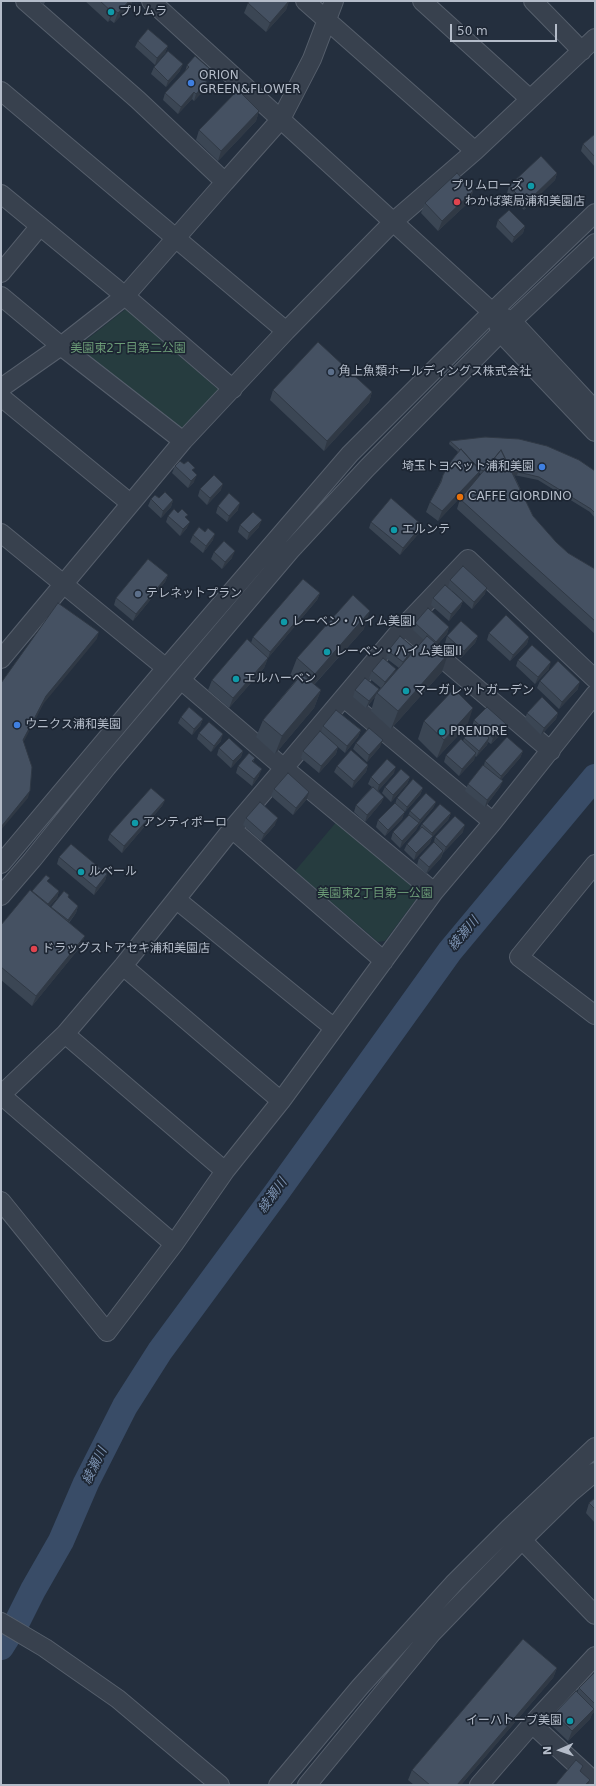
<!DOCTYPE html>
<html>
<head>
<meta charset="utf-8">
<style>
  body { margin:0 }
  #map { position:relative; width:596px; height:1786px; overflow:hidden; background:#242f3e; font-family:"DejaVu Sans",sans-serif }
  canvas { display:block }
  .frame { position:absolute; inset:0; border:2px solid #b4bcc9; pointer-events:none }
  .north { position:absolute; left:540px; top:1730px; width:40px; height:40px; -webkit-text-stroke:3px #1d2633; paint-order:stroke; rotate:268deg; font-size:11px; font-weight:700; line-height:16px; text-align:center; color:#b4bcc9 }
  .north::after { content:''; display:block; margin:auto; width:14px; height:18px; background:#b4bcc9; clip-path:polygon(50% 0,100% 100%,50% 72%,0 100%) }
  .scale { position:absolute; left:450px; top:24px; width:107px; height:18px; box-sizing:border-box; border:2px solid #b4bcc9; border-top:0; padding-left:5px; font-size:12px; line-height:14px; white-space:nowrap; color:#b4bcc9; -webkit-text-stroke:3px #1d2633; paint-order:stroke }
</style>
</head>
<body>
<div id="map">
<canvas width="596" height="1786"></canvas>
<div class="frame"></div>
<div class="north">N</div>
<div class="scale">50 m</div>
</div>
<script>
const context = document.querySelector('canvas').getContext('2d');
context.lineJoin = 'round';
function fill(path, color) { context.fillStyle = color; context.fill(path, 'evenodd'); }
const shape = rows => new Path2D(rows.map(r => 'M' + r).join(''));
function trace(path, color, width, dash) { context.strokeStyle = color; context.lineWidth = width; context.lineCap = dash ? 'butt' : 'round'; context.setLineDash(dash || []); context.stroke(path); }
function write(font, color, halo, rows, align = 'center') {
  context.font = font + ' "DejaVu Sans","Noto Sans JP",sans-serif'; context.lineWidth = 3.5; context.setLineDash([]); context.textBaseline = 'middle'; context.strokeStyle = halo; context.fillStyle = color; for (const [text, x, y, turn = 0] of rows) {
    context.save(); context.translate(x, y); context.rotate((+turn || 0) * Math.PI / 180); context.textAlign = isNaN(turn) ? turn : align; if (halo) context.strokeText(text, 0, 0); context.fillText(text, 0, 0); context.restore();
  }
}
const green = shape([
  [127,308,221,392,183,430,76,348],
  [338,820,421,887,420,894,385,941,378,942,295,871]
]);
const river = shape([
  [1,1647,18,1620,33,1590,61,1541,86,1483,125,1406,160,1351,277,1192,450,951,595,777]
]);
const minor = shape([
  [25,1,138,100,225,182,281,119,312,59,334,1],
  [151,1,492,312,512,321,595,410],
  [305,1,475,151],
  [422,1,530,99],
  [533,1,582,51],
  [1,91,286,331],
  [1,194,40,226,1,273],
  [40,226,125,296,233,389],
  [1,296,61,346,183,441],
  [497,322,501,333,595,432],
  [1,388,61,346,125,296,225,182],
  [1,397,130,503],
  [1,533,166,668],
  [404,626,551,751],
  [1,659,183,441,286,331,394,221,475,151,595,38],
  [181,680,284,768,434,892],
  [344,698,493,822],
  [232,829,384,961],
  [1,864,166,668,350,454,492,312,595,213],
  [595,864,519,957,595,1015],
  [1,896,32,860,107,767,290,551,367,468,512,321,595,243],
  [177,900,334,1028],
  [123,966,281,1101],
  [65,1034,225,1171],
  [1,1095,65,1034,123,966,232,829,284,768,404,626,468,559,595,679],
  [1,1095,174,1244],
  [1,1201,107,1332,174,1244,225,1171,281,1101,434,892,493,822,595,694],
  [522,1540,595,1615],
  [1,1622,45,1648,118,1699,220,1785],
  [532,1724,595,1782],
  [278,1785,360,1687,455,1582,508,1529,595,1447],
  [307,1785,432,1633,522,1540,570,1493,595,1472],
  [479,1785,532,1724,595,1656]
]);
const wall = shape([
  [39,1,46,1,43,5],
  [85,1,132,1,131,5,114,23,110,20,108,22],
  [249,1,289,1,286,10,266,32,244,13,248,3],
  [138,41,168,46,165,53,155,65,135,47],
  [187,65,208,77,205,80,205,89,194,101,192,99,178,114,163,100,165,93,185,72],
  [154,67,180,71,166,87,151,74],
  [259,111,256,121,218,161,196,140,199,130],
  [595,134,595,167,581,151,583,144],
  [557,173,555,180,524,210,507,193,509,186],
  [473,191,470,201,438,231,421,213,425,203],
  [498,220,525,226,523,233,512,243,496,227],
  [273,390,372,392,369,402,324,451,270,400],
  [450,441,595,471,595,518,590,512,538,480,514,475,533,516,556,542,568,553,595,569,595,634,457,509,460,499,468,489,438,521,426,512,430,502,439,485,443,475,458,452,449,444],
  [479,473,481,474,477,479],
  [175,466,193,472,194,482,188,488,172,473],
  [200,489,221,490,207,505,198,496],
  [159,498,173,500,171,507,161,518,148,506,151,499],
  [218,506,238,510,227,522,216,513],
  [178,513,186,518,187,528,180,536,166,522,168,516],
  [371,522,422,525,420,532,400,555,369,528],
  [240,525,259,527,247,540,238,532],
  [205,532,213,540,203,553,190,542,193,535],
  [214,552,232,558,222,569,211,559],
  [168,575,165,582,133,621,114,605,116,598],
  [450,580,485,594,472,609,448,587],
  [320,593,317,600,268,658,264,668,229,708,208,690,212,680,251,643,253,637],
  [433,598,463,601,460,608,449,621,431,605],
  [415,623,449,627,447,634,437,645,448,654,442,672,391,729,371,711,375,697,366,708,353,697,355,690,379,689,378,691,381,688,369,678,372,671,395,672,399,668,386,658,388,651,414,648,412,653,424,640,413,630],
  [364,629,314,685,321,690,314,708,275,754,256,737,263,720,296,680,290,676,297,658],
  [489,633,529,637,527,644,510,661,487,640],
  [447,636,478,636,475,643,461,658,445,643],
  [518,660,549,669,535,684,516,666],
  [540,681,578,689,559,709,537,688],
  [527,713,558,713,556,719,541,735,525,719],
  [181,717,203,719,200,726,192,735,178,723],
  [474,720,504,731,491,744,488,742,487,745,476,757,475,756,474,760,459,776,444,762,446,755,463,741,464,738,473,728,472,727],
  [424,721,467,726,437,758,418,739],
  [323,726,361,730,358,737,345,753,338,747,336,754,319,773,301,758,303,751,321,732],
  [199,733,221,741,211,752,197,739],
  [356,743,380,747,367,762,353,749],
  [219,748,243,751,241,757,231,768,217,755],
  [523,751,520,758,501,780,500,787,485,807,465,791,468,784,484,765,485,761],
  [255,758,253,762,259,776,252,786,236,773,238,766],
  [368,765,366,772,352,788,334,772,337,766],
  [394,773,378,791,384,797,381,803,365,822,354,812,356,805,372,787,368,784,371,777],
  [410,777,407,784,391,802,382,793,385,787],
  [423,788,420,795,404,813,402,819,385,836,376,827,378,820,395,804,397,798],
  [274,789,307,799,293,815,271,796],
  [165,800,162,806,122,853,108,840,110,834],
  [436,802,433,808,418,826,416,830,400,848,391,839,393,832,408,816,410,811],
  [451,813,448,820,432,837,430,843,414,860,404,850,407,844,419,830,422,824],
  [246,818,275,825,261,841,243,825],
  [463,832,443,853,441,858,426,874,417,865,419,858,434,842,435,837],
  [59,857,107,874,105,881,94,895,57,864],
  [48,882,59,891,57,898,49,907,51,908,68,898,78,906,76,913,69,923,81,946,32,1006,1,980,1,925,32,891],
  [595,1498,595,1523,586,1513,589,1503],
  [557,1668,553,1678,461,1785,414,1785,408,1780,412,1770],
  [595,1672,595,1711,592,1714,590,1719,568,1741,550,1724,554,1714,577,1693,579,1688]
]);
const shadedWall = shape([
  [129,1,132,1,131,5,114,23,118,13],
  [289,1,286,10,266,32,270,23],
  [114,10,110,20,108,22,112,12],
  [168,46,165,53,155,65,157,58],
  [183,64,180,71,166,87,168,81],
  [211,70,208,77,201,85,203,79],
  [207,82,205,89,194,101,196,94],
  [194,92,192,99,178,114,181,107],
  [259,111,256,121,218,161,221,151],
  [557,173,555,180,524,210,526,203],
  [473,191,470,201,438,231,442,221],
  [525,226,523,233,512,243,514,237],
  [372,392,369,402,324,451,327,441],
  [480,471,476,481,438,521,442,511],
  [506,472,518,472,517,475,504,475],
  [197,475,194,482,188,488,191,481],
  [223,484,221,490,207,505,210,498],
  [173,500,171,507,161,518,163,511],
  [240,503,238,510,227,522,229,516],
  [262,520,259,527,247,540,249,533],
  [190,522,187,528,180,536,183,529],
  [422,525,420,532,400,555,403,548],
  [215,534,213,540,203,553,206,546],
  [235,551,232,558,222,569,225,562],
  [168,575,165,582,133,621,136,614],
  [487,588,485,594,472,609,474,602],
  [320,593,317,600,268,658,264,668,229,708,233,698,268,658,270,652],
  [463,601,460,608,449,621,451,614],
  [370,611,364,629,308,691,315,674],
  [449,627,447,634,434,648,436,642],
  [99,632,97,639,44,703,21,747,23,740,46,696],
  [478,636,475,643,461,658,464,651],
  [529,637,527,644,510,661,513,655],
  [414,648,412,654,400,669,403,662],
  [448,654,442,672,391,729,398,711],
  [551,662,549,669,535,684,538,677],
  [396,669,394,676,382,689,385,682],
  [580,682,578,689,559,709,562,702],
  [379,689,375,697,366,708,369,701],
  [321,690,314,708,275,754,282,736],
  [473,708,467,726,437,758,444,740],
  [558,713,556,719,541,735,544,728],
  [203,719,200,726,192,735,194,729],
  [506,724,504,731,491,744,493,738],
  [361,730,358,737,345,753,347,746],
  [223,734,221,741,211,752,214,746],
  [489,738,487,745,476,757,479,751],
  [383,740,380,747,367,762,369,755],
  [338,747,336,754,319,773,321,766],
  [243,751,241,757,231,768,233,761],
  [523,751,520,758,499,782,501,776],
  [476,753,474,760,459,776,462,769],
  [368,765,366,772,352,788,354,781],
  [396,767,394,773,377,792,379,785],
  [262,769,259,776,252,786,254,779],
  [410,777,407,784,391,802,393,795],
  [503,781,500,787,485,807,487,800],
  [423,788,420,795,404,813,402,819,385,836,388,830,405,812,407,807],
  [30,791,28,798,1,830,1,827],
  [309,792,307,799,293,815,296,808],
  [384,797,381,803,365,822,367,815],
  [165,800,162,806,122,853,124,846],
  [436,802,433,808,418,826,416,830,400,848,402,841,418,824,420,820],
  [451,813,448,820,432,837,430,843,414,860,416,853,430,839,432,833],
  [278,818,275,825,261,841,264,834],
  [465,825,463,832,443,853,446,847],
  [443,851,441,858,426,874,429,867],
  [107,874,105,881,94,895,96,888],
  [59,891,57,898,45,911,48,904],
  [78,906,76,913,65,927,68,920],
  [85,936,81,946,32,1006,36,996],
  [557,1668,553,1678,461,1785,457,1785],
  [595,1706,595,1711,592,1714],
  [594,1709,590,1719,568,1741,572,1731],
  [590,1780,588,1785,585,1785]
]);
const building = shape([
  [100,1,129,1,118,13,114,10,112,12,100,1],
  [249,1,289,1,270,23,248,3,249,1],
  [148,29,168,46,157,58,138,41,148,29],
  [168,51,183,64,168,81,154,67,168,51],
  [195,56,211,70,203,79,207,82,196,94,194,92,181,107,165,93,189,67,187,65,195,56],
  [238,90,259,111,221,151,199,130,238,90],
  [595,134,595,157,583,144,595,134],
  [541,156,557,173,526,203,509,186,541,156],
  [457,173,473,191,442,221,425,203,457,173],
  [509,210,525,226,514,237,498,220,509,210],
  [318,342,372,392,327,441,273,390,318,342],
  [485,437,519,439,547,446,579,460,595,471,595,513,591,509,539,477,518,472,512,472,501,450,484,471,481,470,470,459,461,449,460,450,450,441,485,437],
  [461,449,480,471,442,511,430,502,441,482,443,475,452,460,461,449],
  [501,450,533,516,556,542,568,553,595,569,595,621,460,499,501,450],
  [180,461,184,464,188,461,195,468,192,470,197,475,191,481,175,466,180,461],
  [214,475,223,484,210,498,200,489,214,475],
  [165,492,173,500,163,511,151,499,155,495,159,498,165,492],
  [229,493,240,503,229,516,218,506,229,493],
  [391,498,422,525,403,548,371,522,391,498],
  [174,509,178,513,182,509,188,515,185,517,190,522,183,529,168,516,174,509],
  [253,512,262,520,249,533,240,525,253,512],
  [199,527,205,532,208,528,215,534,206,546,193,535,199,527],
  [224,541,235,551,225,562,214,552,224,541],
  [148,559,168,575,136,614,116,598,148,559],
  [463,566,487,588,474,602,450,580,463,566],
  [303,579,320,593,270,652,253,637,303,579],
  [445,585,463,601,451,614,433,598,445,585],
  [353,595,370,611,315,674,297,658,353,595],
  [58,603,99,632,46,696,23,740,32,767,30,791,1,827,1,683,58,603],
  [428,608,449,627,436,642,415,623,428,608],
  [506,615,529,637,513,655,489,633,506,615],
  [461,621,478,636,464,651,447,636,461,621],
  [400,636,414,648,403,662,388,651,400,636],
  [427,636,448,654,398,711,377,693,427,636],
  [247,639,268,658,233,698,212,680,247,639],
  [532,645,551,662,538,677,518,660,532,645],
  [383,658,396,669,385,682,372,671,383,658],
  [558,661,580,682,562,702,540,681,558,661],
  [302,674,321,690,282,736,263,720,302,674],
  [365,678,379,689,369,701,355,690,365,678],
  [454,689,473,708,444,740,424,721,454,689],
  [542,697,558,713,544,728,527,713,542,697],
  [189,707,203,719,194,729,181,717,189,707],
  [487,707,506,724,493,738,474,720,487,707],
  [336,710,361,730,347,746,323,726,336,710],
  [209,722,223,734,214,746,199,733,209,722],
  [475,725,489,738,479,751,464,738,475,725],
  [369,728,383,740,369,755,356,743,369,728],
  [320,731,338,747,321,766,303,751,320,731],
  [507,737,523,751,501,776,485,761,507,737],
  [229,738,243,751,233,761,219,748,229,738],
  [461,739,476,753,462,769,446,755,461,739],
  [351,750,368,765,354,781,337,766,351,750],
  [249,753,255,758,252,761,262,769,254,779,238,766,249,753],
  [387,759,396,767,379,785,371,777,387,759],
  [483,765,503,781,487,800,468,784,483,765],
  [401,769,410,777,393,795,385,787,401,769],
  [288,773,309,792,296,808,274,789,288,773],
  [413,779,423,788,407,807,397,798,413,779],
  [373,787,384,797,367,815,356,805,373,787],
  [151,788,165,800,124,846,110,834,151,788],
  [426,793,436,802,420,820,410,811,426,793],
  [260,802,278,818,264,834,246,818,260,802],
  [395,803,405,812,388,830,378,820,395,803],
  [440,804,451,813,432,833,422,824,440,804],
  [409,815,419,823,402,841,393,832,409,815],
  [455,816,465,825,446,847,435,837,455,816],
  [422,827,433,836,416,853,407,844,422,827],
  [434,842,443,851,429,867,419,858,434,842],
  [71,844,107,874,96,888,59,857,71,844],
  [46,875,50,878,47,881,59,891,48,904,32,891,46,875],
  [30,890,85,936,36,996,1,967,1,925,30,890],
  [64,891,69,895,68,897,78,906,68,920,51,907,64,891],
  [595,1498,595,1509,589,1503,595,1498],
  [523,1639,557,1668,457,1785,430,1785,412,1770,523,1639],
  [595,1672,595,1704,579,1688,595,1672],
  [576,1691,594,1709,572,1731,554,1714,576,1691],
  [576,1760,583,1766,580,1771,590,1780,585,1785,555,1785,576,1760]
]);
const markers = [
  [111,12,4,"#0f9aa8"],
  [191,83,4,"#3f7fe0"],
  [531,186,4,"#0f9aa8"],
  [457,202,4,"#e0444e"],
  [331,372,4,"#5c6f8a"],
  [542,467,4,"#3f7fe0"],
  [460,497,4,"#e8710a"],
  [394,530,4,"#0f9aa8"],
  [138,594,4,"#5c6f8a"],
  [284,622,4,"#0f9aa8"],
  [327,652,4,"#0f9aa8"],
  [236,679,4,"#0f9aa8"],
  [406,691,4,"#0f9aa8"],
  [17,725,4,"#3f7fe0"],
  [442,732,4,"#0f9aa8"],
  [135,823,4,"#0f9aa8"],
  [81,872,4,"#0f9aa8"],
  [34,949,4,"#e0444e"],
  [570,1721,4,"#0f9aa8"]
];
const poiNames = [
  ["プリムラ",119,12],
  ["ORION",199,76],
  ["GREEN&FLOWER",199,90],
  ["プリムローズ",523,186,"right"],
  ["わかば薬局浦和美園店",465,202],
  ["角上魚類ホールディングス株式会社",339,372],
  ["埼玉トヨペット浦和美園",534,467,"right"],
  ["CAFFE GIORDINO",468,497],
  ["エルンテ",402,530],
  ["テレネットプラン",146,594],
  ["レーベン・ハイム美園Ⅰ",292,622],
  ["レーベン・ハイム美園II",335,652],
  ["エルハーベン",244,679],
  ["マーガレットガーデン",414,691],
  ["ウニクス浦和美園",25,725],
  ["PRENDRE",450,732],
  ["アンティポーロ",143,823],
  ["ルベール",89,872],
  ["ドラッグストアセキ浦和美園店",42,949],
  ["イーハトーブ美園",562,1721,"right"]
];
const parkNames = [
  ["美園東2丁目第二公園",128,349],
  ["美園東2丁目第一公園",375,894]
];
const waterNames = [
  ["綾瀬川",464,934,-50],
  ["綾瀬川",273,1196,-54],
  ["綾瀬川",95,1466,-64]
];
fill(green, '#263c3f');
trace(river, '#394c67', 26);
trace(minor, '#565f6c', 20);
trace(minor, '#38414e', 18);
fill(wall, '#3b4654');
fill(shadedWall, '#303945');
fill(building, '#455162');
trace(building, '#303945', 1);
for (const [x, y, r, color] of markers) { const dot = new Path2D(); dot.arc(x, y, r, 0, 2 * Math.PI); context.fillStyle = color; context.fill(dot); trace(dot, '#1d2633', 1.5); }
write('12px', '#b4bcc9', '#1d2633', poiNames, 'left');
write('12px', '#6b9a76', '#1d2633', parkNames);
write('italic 13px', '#7c92b1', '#1d2633', waterNames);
</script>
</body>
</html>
